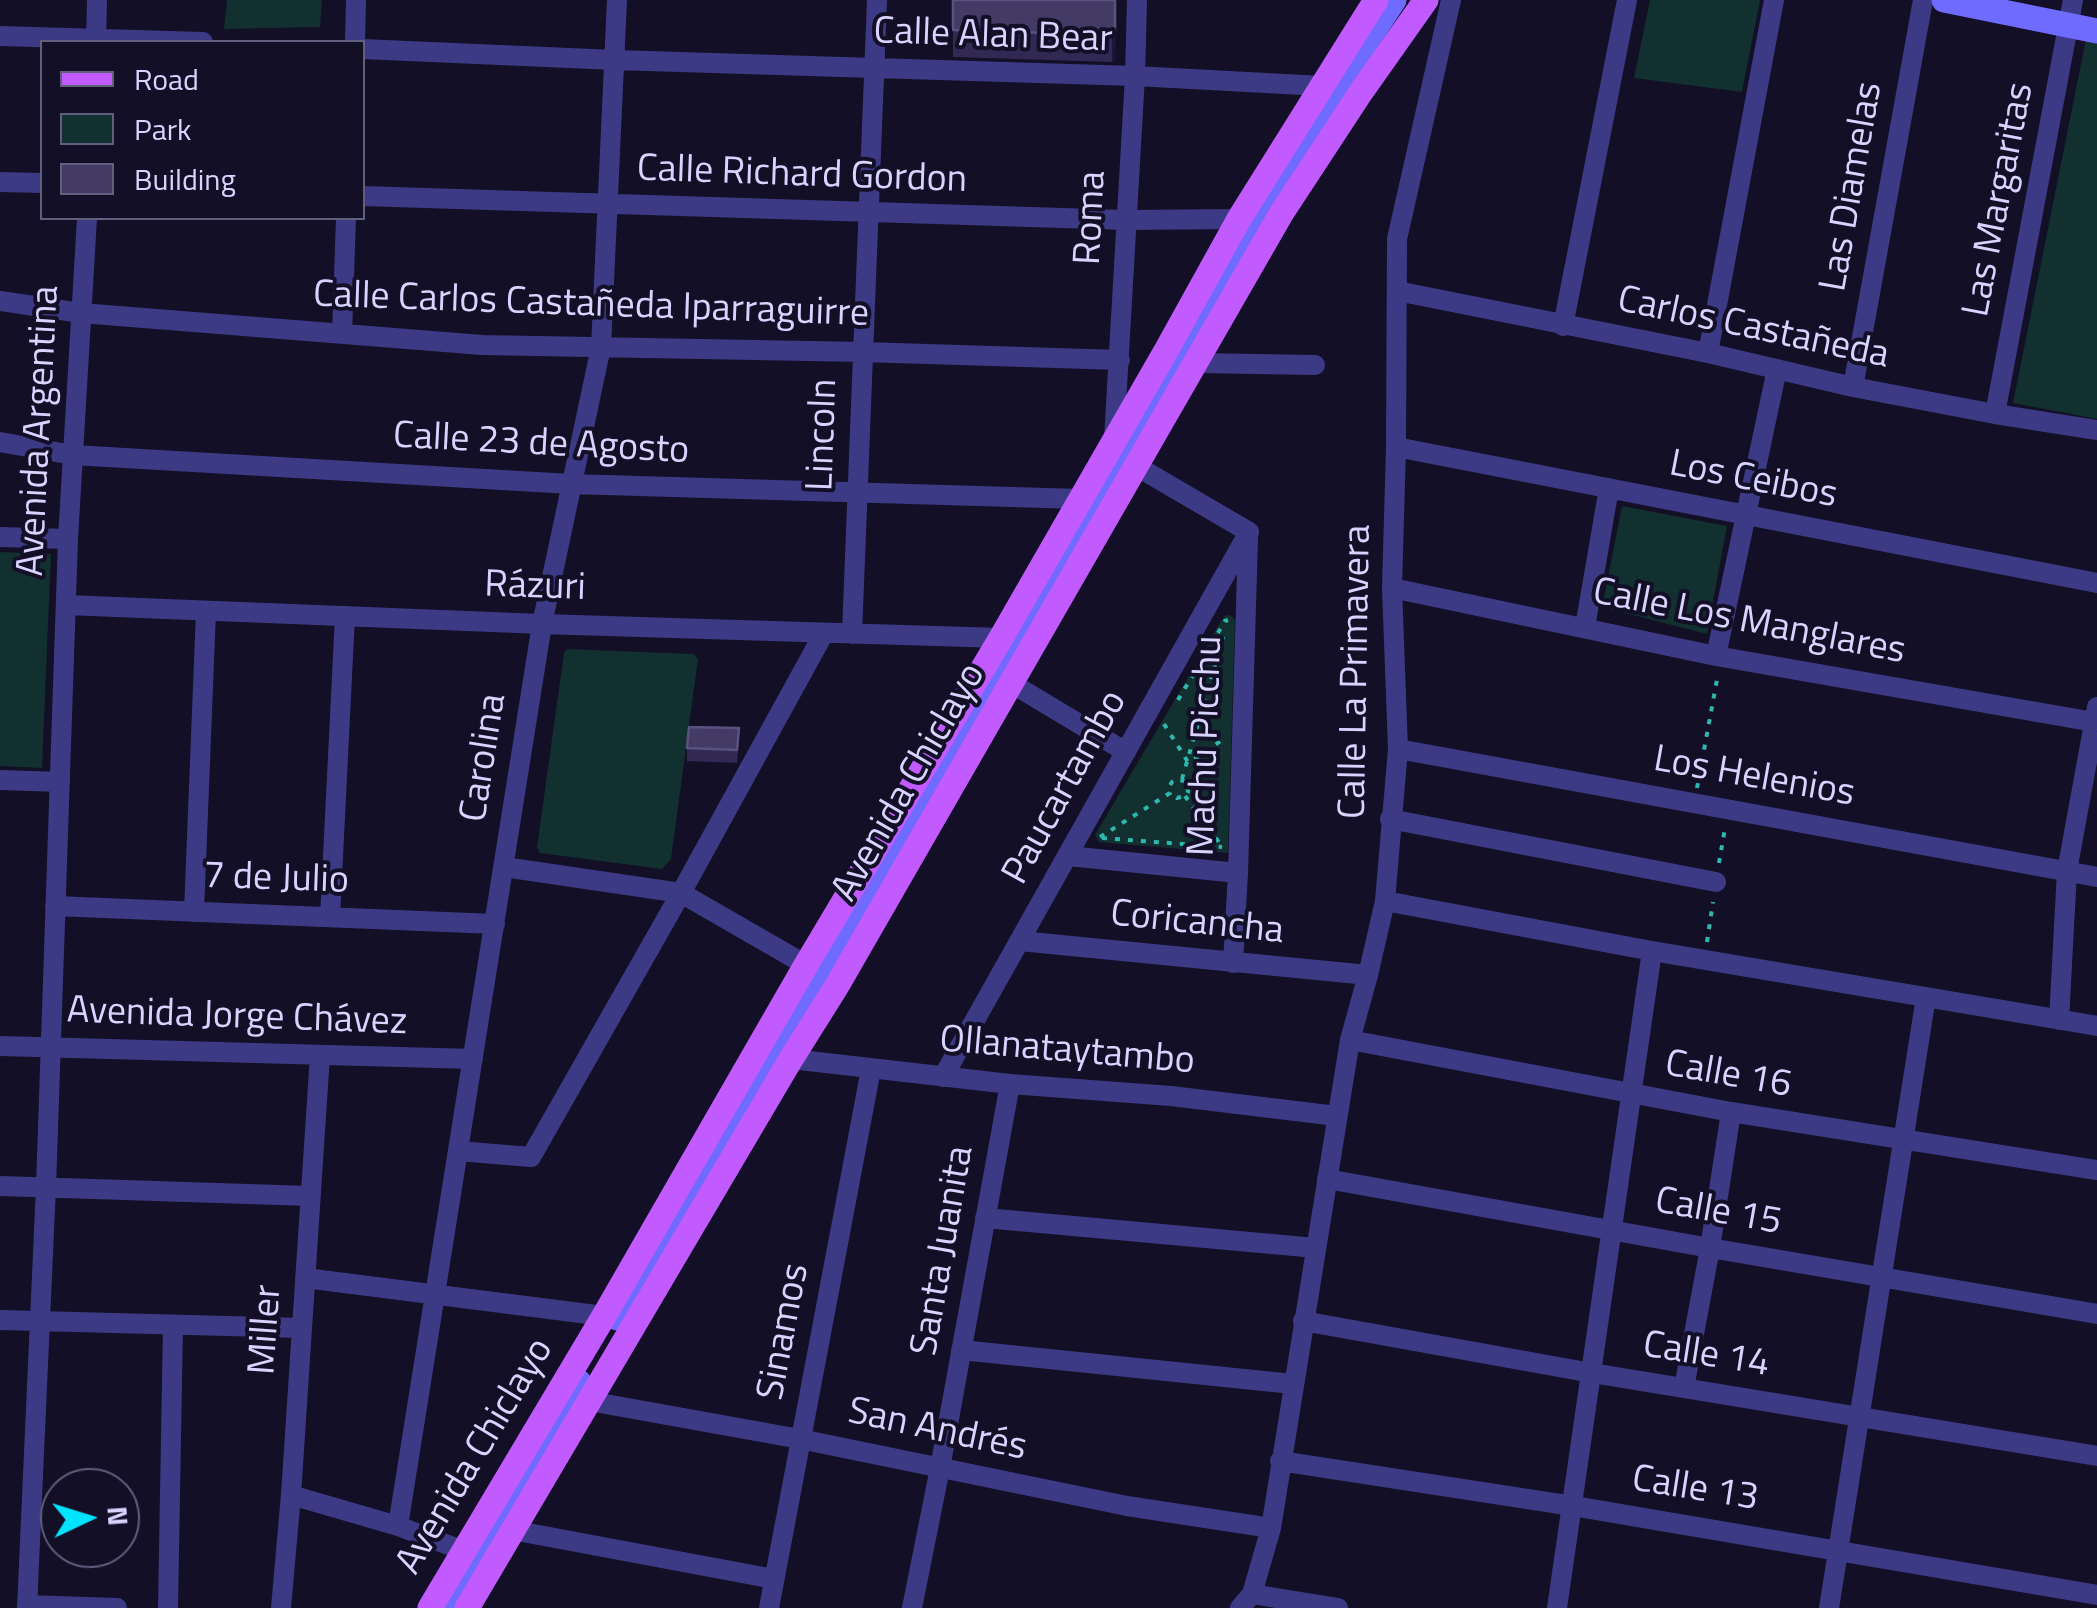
<!DOCTYPE html>
<html>
<head>
<meta charset="utf-8">
<style>
  body { margin:0 }
  #map { position:relative; width:2097px; height:1608px; overflow:hidden; background:#130f26; font-family:"Titillium Web",sans-serif }
  canvas { display:block }
  .legend { position:absolute; left:40px; top:40px; width:325px; height:180px; box-sizing:border-box; background:#130f26; border:2px solid #625e7d; margin:0; padding:12px 18px; list-style:none; font-size:30px; color:#d9d4ff }
  .legend li { display:flex; align-items:center; gap:20px; height:50px }
  .legend b { width:50px; border:2px solid #625e7d }
  .north { position:absolute; left:40px; top:1468px; width:100px; height:100px; box-sizing:border-box; background:#130f26; border:2px solid #625e7d; border-radius:50%; rotate:86deg; font-size:28px; font-weight:700; line-height:40px; text-align:center; color:#d9d4ff }
  .north::after { content:''; display:block; margin:auto; width:35px; height:45px; background:#00e5ff; clip-path:polygon(50% 0,100% 100%,50% 72%,0 100%) }
</style>
</head>
<body>
<div id="map">
<canvas width="2097" height="1608"></canvas>
<ul class="legend">
<li><b style="height:12px;background:#c25bff"></b>Road</li>
<li><b style="height:28px;background:#12302f"></b>Park</li>
<li><b style="height:28px;background:#433a66"></b>Building</li>
</ul>
<div class="north">N</div>
</div>
<script>
const context = document.querySelector('canvas').getContext('2d');
context.lineJoin = 'round';
function fill(path, color) { context.fillStyle = color; context.fill(path, 'evenodd'); }
const shape = rows => new Path2D(rows.map(r => 'M' + r).join(''));
function trace(path, color, width, dash) { context.strokeStyle = color; context.lineWidth = width; context.lineCap = dash ? 'butt' : 'round'; context.setLineDash(dash || []); context.stroke(path); }
function write(font, color, halo, rows, align = 'center') {
  context.font = font + ' "Titillium Web",sans-serif'; context.lineWidth = 8; context.setLineDash([]); context.textBaseline = 'middle'; context.strokeStyle = halo; context.fillStyle = color; for (const [text, x, y, turn = 0] of rows) {
    context.save(); context.translate(x, y); context.rotate((+turn || 0) * Math.PI / 180); context.textAlign = isNaN(turn) ? turn : align; if (halo) context.strokeText(text, 0, 0); context.fillText(text, 0, 0); context.restore();
  }
}
const green = shape([
  [227,0,322,0,320,27,224,29],
  [1650,0,1760,0,1742,92,1634,78],
  [2086,39,2097,41,2097,419,2013,403],
  [1622,506,1727,526,1707,634,1602,607],
  [0,552,51,554,42,768,0,766],
  [1230,615,1235,620,1228,853,1099,842,1095,835,1224,616],
  [567,649,694,654,698,659,671,859,662,869,540,853,537,847,564,653]
]);
const path = shape([
  [1178,700,1225,621,1228,620],
  [1164,724,1188,762,1201,755,1222,740],
  [1182,779,1225,630],
  [1697,788,1718,674],
  [1185,796,1221,845],
  [1100,837,1170,793,1169,787,1172,782,1177,779,1187,782,1188,792,1185,796,1177,798,1170,793],
  [1102,838,1222,847],
  [1719,863,1725,828],
  [1707,942,1713,902]
]);
const street = shape([
  [1137,0,1135,76,1114,439,1138,467,1249,532],
  [0,36,203,42],
  [96,42,97,0],
  [355,42,356,0],
  [362,49,615,60,1135,76,1322,86],
  [0,182,42,183],
  [362,196,1126,220,1239,219],
  [1397,291,1708,353,1853,387,1995,414,2097,430],
  [0,301,81,313,482,345,863,352,1120,360],
  [1563,326,1627,0],
  [342,334,346,218],
  [1708,353,1774,0],
  [1197,363,1315,365],
  [1853,387,1923,0],
  [1995,414,2073,0],
  [0,442,73,455,571,484,1080,499],
  [1396,447,2097,583],
  [0,537,68,539],
  [1392,588,1716,656,2094,722],
  [66,605,542,624,1001,638],
  [1585,627,1609,488],
  [852,634,877,0],
  [1716,656,1777,369],
  [1011,683,1126,752],
  [1398,749,2097,877],
  [0,780,60,782],
  [1390,819,1716,882],
  [1068,856,1238,873],
  [504,867,681,893,806,965],
  [1385,901,1652,951,2097,1026],
  [55,906,495,924],
  [194,912,206,611],
  [330,917,345,616],
  [1020,941,1368,975],
  [1233,963,1238,873,1248,539],
  [2059,1020,2067,871,2097,707],
  [1350,1040,1731,1112,2097,1170],
  [0,1046,473,1059],
  [791,1059,1010,1084,1171,1096,1337,1116],
  [943,1077,1249,532],
  [458,1151,531,1157,681,893,824,633],
  [1327,1179,1710,1248,2097,1314],
  [0,1186,310,1196],
  [985,1218,1316,1248],
  [305,1278,604,1316],
  [0,1320,302,1328],
  [1303,1321,1592,1373,2097,1456],
  [961,1350,1293,1384],
  [1684,1388,1710,1248,1731,1112],
  [589,1401,800,1439,1127,1506,1271,1528],
  [1280,1461,1573,1506,2097,1595],
  [291,1495,398,1526,464,1551],
  [398,1526,542,624,601,347,617,0],
  [512,1530,774,1579],
  [1252,1594,1338,1608],
  [27,1605,117,1608],
  [27,1608,46,1187,68,539,87,218],
  [168,1608,173,1325],
  [281,1608,291,1495,320,1055],
  [769,1608,871,1069],
  [912,1608,940,1468,1010,1084],
  [1240,1608,1252,1594,1271,1528,1350,1040,1368,975,1385,901,1398,749,1392,588,1396,447,1397,239,1451,0],
  [1557,1608,1652,951],
  [1829,1608,1926,997]
]);
const secondary = shape([
  [1944,0,2097,31],
  [617,1318,1126,452,1314,123,1394,0],
  [447,1608,579,1382]
]);
const primary = shape([
  [430,1608,604,1316,806,965,1001,638,1167,349,1239,219,1376,0],
  [467,1608,791,1059,838,984,1281,214,1361,92,1426,0]
]);
const wall = shape([
  [1116,0,1115,59,1112,62,953,57,953,30],
  [739,741,737,763,687,761,687,748]
]);
const shadedWall = shape([
  [1116,0,1115,59,1112,62,1112,35]
]);
const building = shape([
  [953,0,1115,0,1115,33,1112,35,953,30,953,0],
  [689,727,739,728,737,750,687,748,689,727]
]);
const streetNames = [
  ["Calle Alan Bear",993,37,2],
  ["Calle Richard Gordon",802,176,2],
  ["Las Diamelas",1853,187,-80],
  ["Las Margaritas",2000,200,-79],
  ["Roma",1092,218,-87],
  ["Calle Carlos Castañeda Iparraguirre",591,306,2],
  ["Carlos Castañeda",1753,329,12],
  ["Avenida Argentina",40,431,-87],
  ["Lincoln",824,435,-88],
  ["Calle 23 de Agosto",541,445,3],
  ["Los Ceibos",1753,481,11],
  ["Rázuri",535,588,2],
  ["Calle Los Manglares",1749,623,11],
  ["Calle La Primavera",1357,672,-89],
  ["Machu Picchu",1207,746,-88],
  ["Carolina",485,758,-81],
  ["Los Helenios",1754,778,10],
  ["Avenida Chiclayo",910,783,-60],
  ["Paucartambo",1066,788,-61],
  ["7 de Julio",276,880,2],
  ["Coricancha",1197,924,6],
  ["Avenida Jorge Chávez",237,1018,2],
  ["Ollanataytambo",1067,1052,5],
  ["Calle 16",1728,1076,10],
  ["Calle 15",1718,1213,10],
  ["Santa Juanita",944,1251,-80],
  ["Miller",267,1330,-86],
  ["Sinamos",785,1332,-79],
  ["Calle 14",1706,1356,9],
  ["San Andrés",937,1431,12],
  ["Avenida Chiclayo",476,1457,-59],
  ["Calle 13",1695,1490,9]
];
fill(green, '#12302f');
trace(path, '#2fb8b0', 4, [5, 8]);
trace(street, '#3d3a85', 20);
trace(secondary, '#6f6bff', 25);
trace(primary, '#c25bff', 25);
fill(wall, '#312854');
fill(shadedWall, '#1d163a');
fill(building, '#433a66');
trace(building, '#5a527e', 2.5);
write('38px', '#d9d4ff', '#130f26', streetNames);
</script>
</body>
</html>
